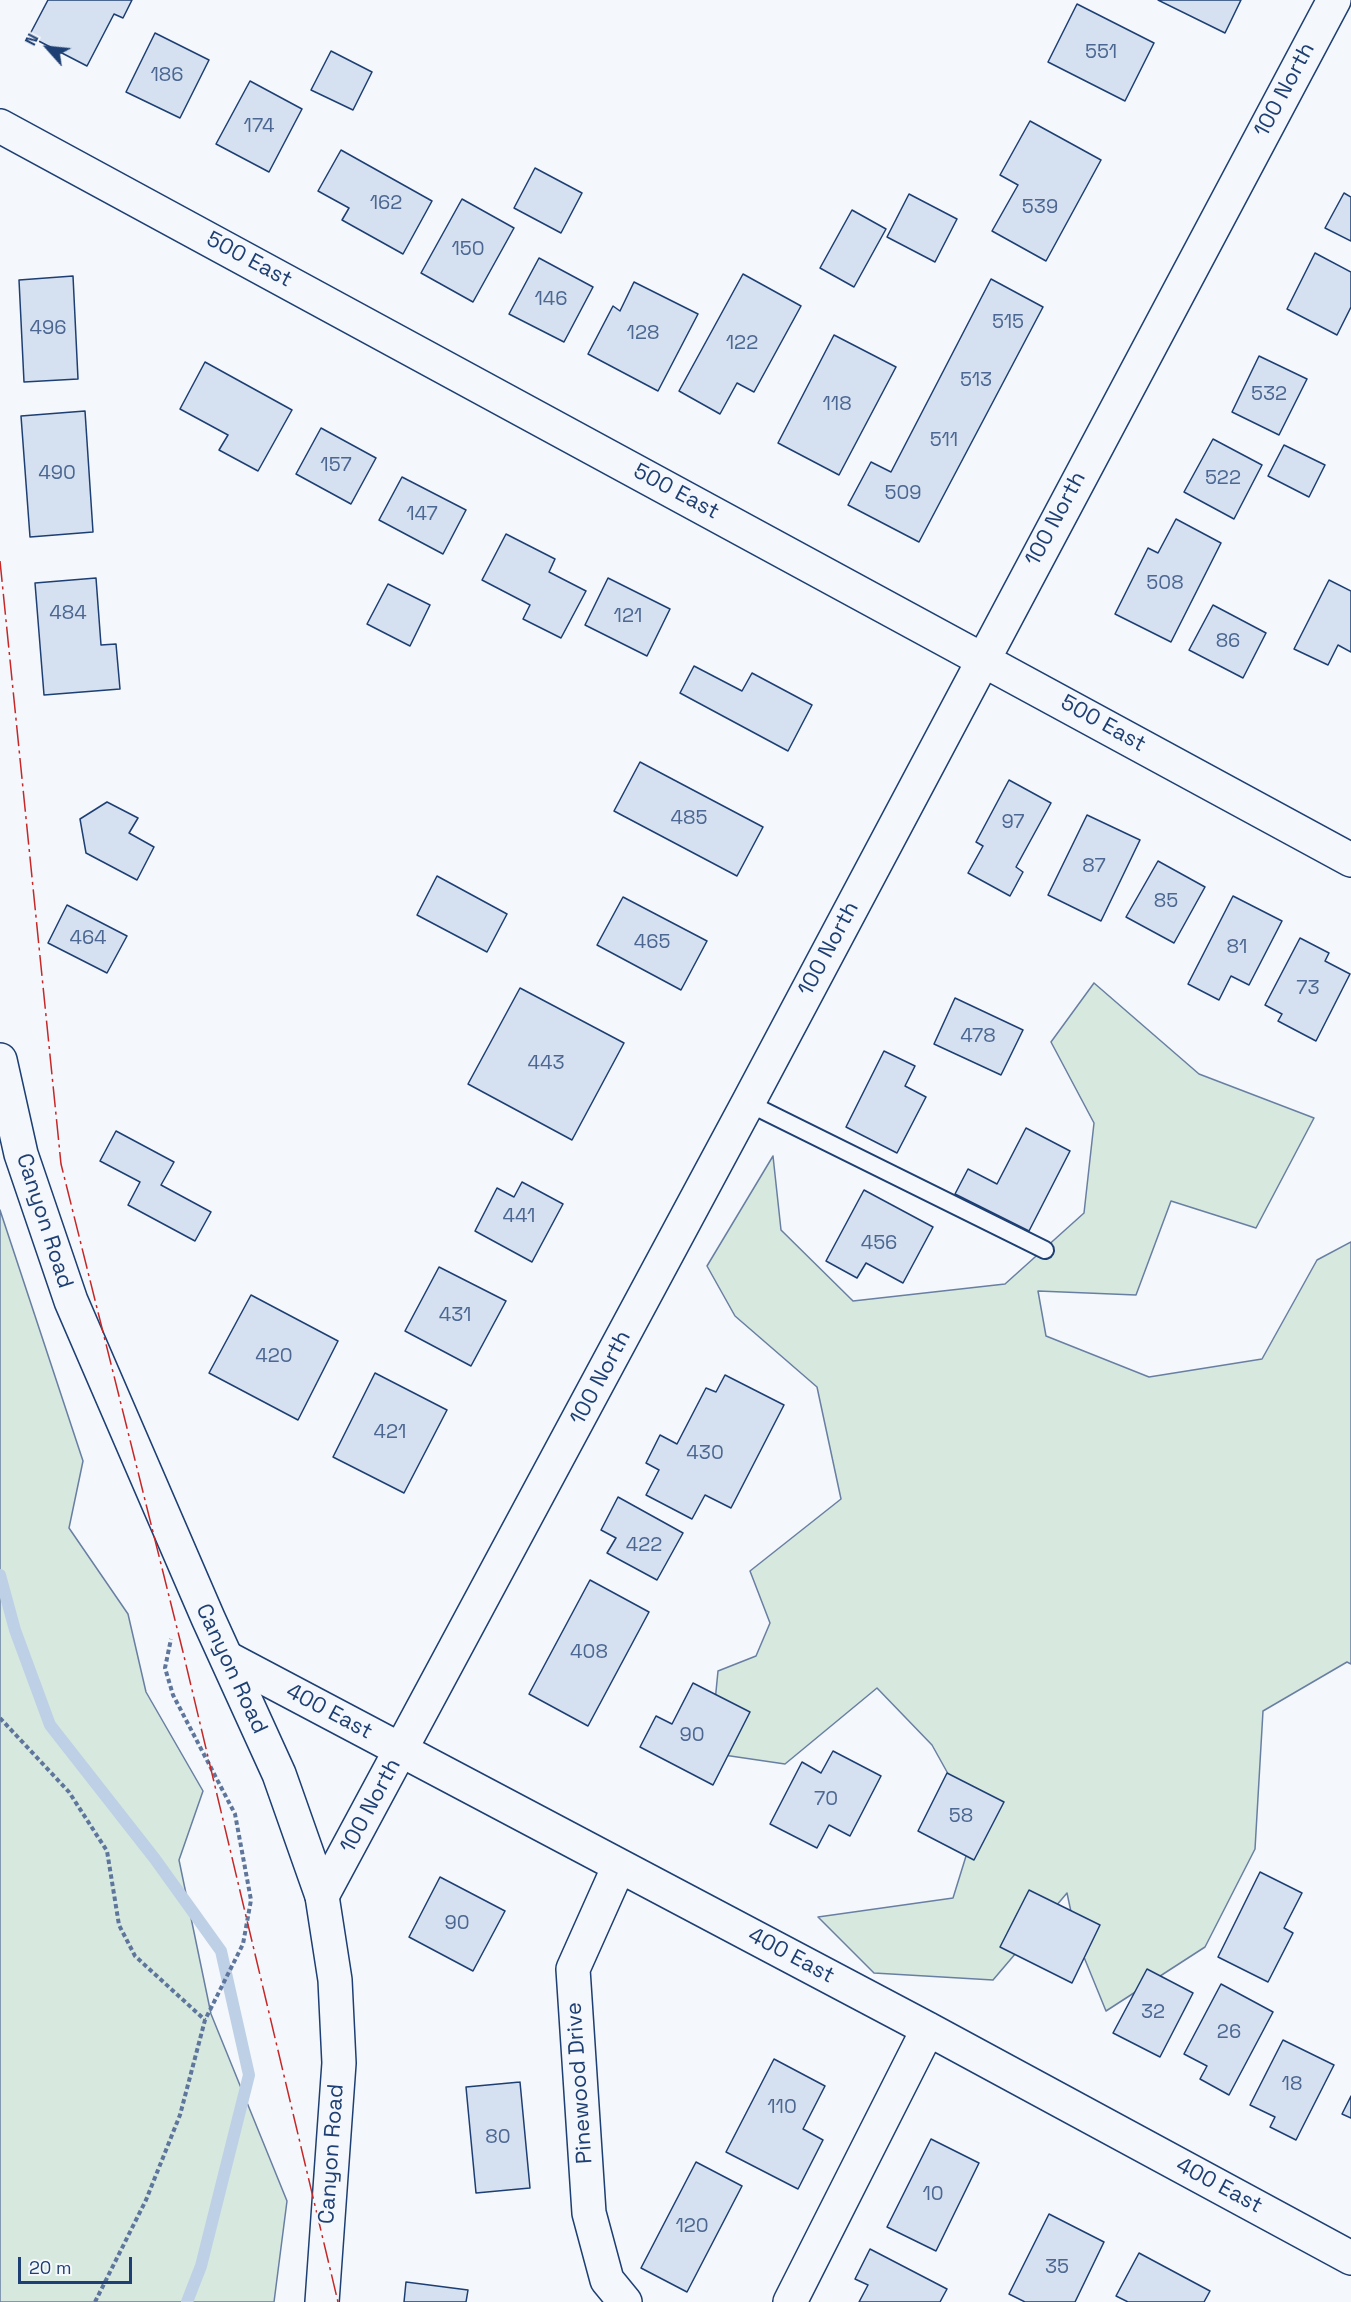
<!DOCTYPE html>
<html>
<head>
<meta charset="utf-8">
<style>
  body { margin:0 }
  #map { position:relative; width:1351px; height:2302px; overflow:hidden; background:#f4f7fb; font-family:"Space Grotesk",sans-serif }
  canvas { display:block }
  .north { position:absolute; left:18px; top:18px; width:60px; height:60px; -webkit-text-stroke:4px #f4f7fb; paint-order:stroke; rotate:297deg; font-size:16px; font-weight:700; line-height:24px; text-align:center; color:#1d3f73 }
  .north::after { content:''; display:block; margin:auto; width:21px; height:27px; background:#1d3f73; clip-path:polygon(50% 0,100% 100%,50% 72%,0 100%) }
  .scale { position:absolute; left:18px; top:2257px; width:114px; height:27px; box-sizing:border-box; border:3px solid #1d3f73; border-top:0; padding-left:8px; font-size:18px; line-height:21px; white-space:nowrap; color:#1d3f73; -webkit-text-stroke:4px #f4f7fb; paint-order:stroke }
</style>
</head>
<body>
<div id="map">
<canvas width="1351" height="2302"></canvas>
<div class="north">N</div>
<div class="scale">20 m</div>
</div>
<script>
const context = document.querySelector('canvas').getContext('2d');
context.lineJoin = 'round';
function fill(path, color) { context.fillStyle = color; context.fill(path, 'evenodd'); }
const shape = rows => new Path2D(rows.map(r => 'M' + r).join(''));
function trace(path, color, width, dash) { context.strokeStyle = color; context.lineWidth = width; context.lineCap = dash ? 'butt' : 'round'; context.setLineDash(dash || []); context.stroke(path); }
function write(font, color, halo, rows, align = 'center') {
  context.font = font + ' "Space Grotesk",sans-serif'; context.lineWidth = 4.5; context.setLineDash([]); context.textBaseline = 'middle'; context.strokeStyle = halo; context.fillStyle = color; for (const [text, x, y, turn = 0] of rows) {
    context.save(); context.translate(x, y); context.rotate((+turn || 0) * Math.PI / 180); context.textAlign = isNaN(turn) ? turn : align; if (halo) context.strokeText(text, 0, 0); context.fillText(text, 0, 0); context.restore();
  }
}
const green = shape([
  [1094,983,1199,1074,1314,1118,1256,1228,1171,1201,1136,1295,1038,1291,1046,1336,1149,1377,1262,1359,1317,1260,1351,1242,1351,1664,1347,1662,1263,1711,1255,1849,1205,1947,1106,2011,1077,1940,1067,1893,993,1980,874,1973,818,1917,953,1898,976,1824,932,1745,877,1688,785,1764,710,1753,718,1671,756,1656,770,1623,750,1571,841,1499,817,1387,735,1316,707,1266,773,1156,781,1230,853,1301,1005,1284,1084,1213,1094,1123,1051,1042,1094,983],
  [0,1210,83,1461,69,1528,128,1614,146,1692,203,1791,179,1860,211,2014,287,2201,274,2302,0,2302,0,1210]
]);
const stream = shape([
  [0,1575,15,1630,50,1725,155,1859,221,1951,249,2075,201,2266,187,2302]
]);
const building = shape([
  [48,0,132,0,123,18,114,14,87,66,29,36,48,0],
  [1158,0,1241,0,1225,33,1158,0],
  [1077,4,1154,43,1125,101,1048,62,1077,4],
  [155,33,209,60,180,118,126,92,155,33],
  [331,51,372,72,353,110,311,90,331,51],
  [250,81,302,109,269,172,216,144,250,81],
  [1030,121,1101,160,1046,261,992,231,1018,185,1000,175,1030,121],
  [341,150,432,201,403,254,342,220,349,208,318,191,341,150],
  [535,168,582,193,561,233,514,208,535,168],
  [1344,193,1351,197,1351,241,1325,228,1344,193],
  [909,194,957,219,935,262,887,237,909,194],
  [462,199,514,228,473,302,421,273,462,199],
  [852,210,886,229,854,287,820,268,852,210],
  [1315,253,1351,272,1351,307,1337,335,1287,309,1315,253],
  [539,258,593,287,564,342,509,314,539,258],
  [743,274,801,306,754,392,737,383,720,414,679,391,743,274],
  [73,276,78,379,24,382,19,280,73,276],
  [991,279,1043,307,919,542,848,505,871,462,891,472,991,279],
  [634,282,698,314,658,391,588,354,613,306,620,311,634,282],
  [834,335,896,367,839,475,778,443,834,335],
  [1259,356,1307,379,1279,435,1232,412,1259,356],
  [205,362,292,410,258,471,219,450,228,435,180,409,205,362],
  [85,411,93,532,30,537,21,416,85,411],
  [321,428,376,458,351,504,296,474,321,428],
  [1213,439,1262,465,1234,519,1184,492,1213,439],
  [1284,445,1325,465,1309,497,1268,476,1284,445],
  [402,477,466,510,443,554,379,520,402,477],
  [1176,519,1221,543,1171,642,1115,614,1148,548,1158,553,1176,519],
  [506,534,555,559,549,572,586,591,561,638,523,619,530,605,482,580,506,534],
  [96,578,101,645,116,644,120,689,44,695,35,583,96,578],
  [608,578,670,609,647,656,585,625,608,578],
  [1329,580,1351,591,1351,652,1338,645,1328,665,1294,649,1329,580],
  [388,584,430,605,410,646,367,624,388,584],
  [1213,605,1266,633,1243,678,1189,650,1213,605],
  [694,666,742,691,752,673,812,705,788,751,680,693,694,666],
  [640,762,763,827,737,876,614,811,640,762],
  [1009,780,1051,803,1016,867,1023,872,1010,896,968,873,983,846,976,842,1009,780],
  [107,802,138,818,129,833,154,847,137,880,86,853,80,819,107,802],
  [1087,815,1140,840,1101,921,1048,895,1087,815],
  [1158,861,1205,887,1174,943,1126,917,1158,861],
  [437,876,507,914,487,952,417,915,437,876],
  [1233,896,1282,921,1249,985,1231,976,1219,1000,1188,984,1233,896],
  [623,897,707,941,681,990,597,945,623,897],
  [67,905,127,936,107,973,48,943,67,905],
  [1300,938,1329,953,1325,961,1350,974,1316,1041,1278,1021,1282,1014,1265,1005,1300,938],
  [520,988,624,1043,572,1140,468,1084,520,988],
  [955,998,1023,1030,1001,1075,934,1044,955,998],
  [884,1051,915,1066,905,1086,926,1097,897,1153,846,1127,884,1051],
  [1026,1128,1070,1151,1029,1231,955,1194,968,1169,997,1184,1026,1128],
  [116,1131,174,1162,161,1185,211,1212,195,1241,128,1205,140,1182,100,1161,116,1131],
  [522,1182,563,1204,532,1262,475,1231,497,1188,514,1197,522,1182],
  [864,1190,933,1227,903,1283,866,1263,857,1278,826,1261,864,1190],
  [439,1267,506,1301,471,1366,405,1331,439,1267],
  [251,1295,338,1341,298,1420,209,1373,251,1295],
  [375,1373,447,1410,404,1493,333,1457,375,1373],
  [725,1375,784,1405,731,1508,705,1495,692,1519,646,1495,659,1470,646,1463,660,1435,677,1444,706,1388,716,1392,725,1375],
  [618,1497,683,1533,657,1580,607,1553,616,1538,601,1530,618,1497],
  [590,1580,649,1612,588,1726,529,1694,590,1580],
  [693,1683,750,1712,713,1785,640,1747,656,1716,672,1724,693,1683],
  [833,1751,881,1776,850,1836,829,1825,817,1848,770,1824,802,1762,821,1773,833,1751],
  [947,1773,1004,1802,974,1860,918,1831,947,1773],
  [1260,1872,1302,1893,1284,1928,1293,1933,1268,1982,1218,1957,1260,1872],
  [440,1877,505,1911,473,1971,409,1937,440,1877],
  [1029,1890,1100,1925,1072,1983,1000,1947,1029,1890],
  [1147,1969,1193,1993,1160,2057,1113,2033,1147,1969],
  [1221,1984,1273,2012,1229,2095,1200,2079,1207,2066,1184,2054,1221,1984],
  [1283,2040,1334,2065,1296,2140,1270,2127,1275,2117,1250,2105,1283,2040],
  [774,2059,825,2086,803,2129,823,2140,798,2189,726,2152,774,2059],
  [520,2082,530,2188,476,2193,466,2087,520,2082],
  [1351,2096,1351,2118,1342,2114,1351,2096],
  [931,2139,979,2163,936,2251,887,2227,931,2139],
  [696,2162,742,2186,687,2292,641,2268,696,2162],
  [1049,2214,1104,2242,1075,2302,1025,2302,1009,2294,1049,2214],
  [870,2249,947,2289,940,2302,859,2302,868,2285,855,2279,870,2249],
  [1139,2253,1210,2291,1204,2302,1128,2302,1116,2296,1139,2253],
  [406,2282,468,2290,466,2302,404,2302,406,2282]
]);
const path = shape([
  [0,1718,69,1792,107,1851,119,1925,135,1956,205,2020],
  [95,2302,146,2200,180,2115,205,2020,243,1944,251,1900,235,1814,173,1695,165,1668,171,1639]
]);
const service = shape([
  [748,1103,1045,1250]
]);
const minor = shape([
  [0,126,1351,860],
  [229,1659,928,2029,1351,2258],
  [619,1866,573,1969,589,2213,607,2280,625,2302],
  [322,1896,748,1103,1334,0],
  [790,2302,928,2029]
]);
const secondary = shape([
  [0,1060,21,1154,71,1301,208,1618,279,1774,322,1896,335,1980,339,2063,322,2302]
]);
const power = shape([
  [0,561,61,1164,183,1652,338,2302]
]);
const numberNames = [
  ["551",1101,53],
  ["186",167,76],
  ["174",259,127],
  ["162",386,204],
  ["539",1040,208],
  ["150",468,250],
  ["146",551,300],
  ["515",1008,323],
  ["496",48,329],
  ["128",643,334],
  ["122",742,344],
  ["513",976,381],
  ["532",1269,395],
  ["118",837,405],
  ["511",944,441],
  ["157",336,466],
  ["490",57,474],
  ["522",1223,479],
  ["509",903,494],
  ["147",422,515],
  ["508",1165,584],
  ["484",68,614],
  ["121",628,617],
  ["86",1228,642],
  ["485",689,819],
  ["97",1013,823],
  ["87",1094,867],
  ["85",1166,902],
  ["464",88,939],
  ["465",652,943],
  ["81",1237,948],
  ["73",1308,989],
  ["478",978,1037],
  ["443",546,1064],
  ["441",519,1217],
  ["456",879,1244],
  ["431",455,1316],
  ["420",274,1357],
  ["421",390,1433],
  ["430",705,1454],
  ["422",644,1546],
  ["408",589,1653],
  ["90",692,1736],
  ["70",826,1800],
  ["58",961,1817],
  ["90",457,1924],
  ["32",1153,2013],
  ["26",1229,2033],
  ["18",1292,2085],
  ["110",782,2108],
  ["80",498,2138],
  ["10",933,2195],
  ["120",692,2227],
  ["35",1057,2268]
];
const streetNames = [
  ["100 North",1285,90,-62],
  ["500 East",249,260,28],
  ["500 East",676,492,28],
  ["100 North",1056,519,-62],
  ["500 East",1103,724,29],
  ["100 North",829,949,-62],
  ["Canyon Road",44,1221,72],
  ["100 North",601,1378,-62],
  ["Canyon Road",231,1669,65],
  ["400 East",329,1712,28],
  ["100 North",371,1806,-62],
  ["400 East",791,1956,28],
  ["Pinewood Drive",580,2083,-94],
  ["Canyon Road",332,2154,-86],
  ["400 East",1219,2186,28]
];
fill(green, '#d7e8df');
trace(green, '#687fa3', 1.5);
trace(stream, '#bed0e5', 12);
fill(building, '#d5e0f0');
trace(building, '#1d3f73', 1.5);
trace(service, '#1d3f73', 20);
trace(minor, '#1d3f73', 36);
trace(secondary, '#1d3f73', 36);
trace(path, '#5e769c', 4, [4.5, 3]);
trace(service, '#f4f7fb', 16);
trace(minor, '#f4f7fb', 33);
trace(secondary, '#f4f7fb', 33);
trace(power, '#c62828', 1.5, [21, 4.5, 3, 4.5]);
write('20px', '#4b6792', null, numberNames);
write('22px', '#1d3f73', '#f4f7fb', streetNames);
</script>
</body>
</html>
